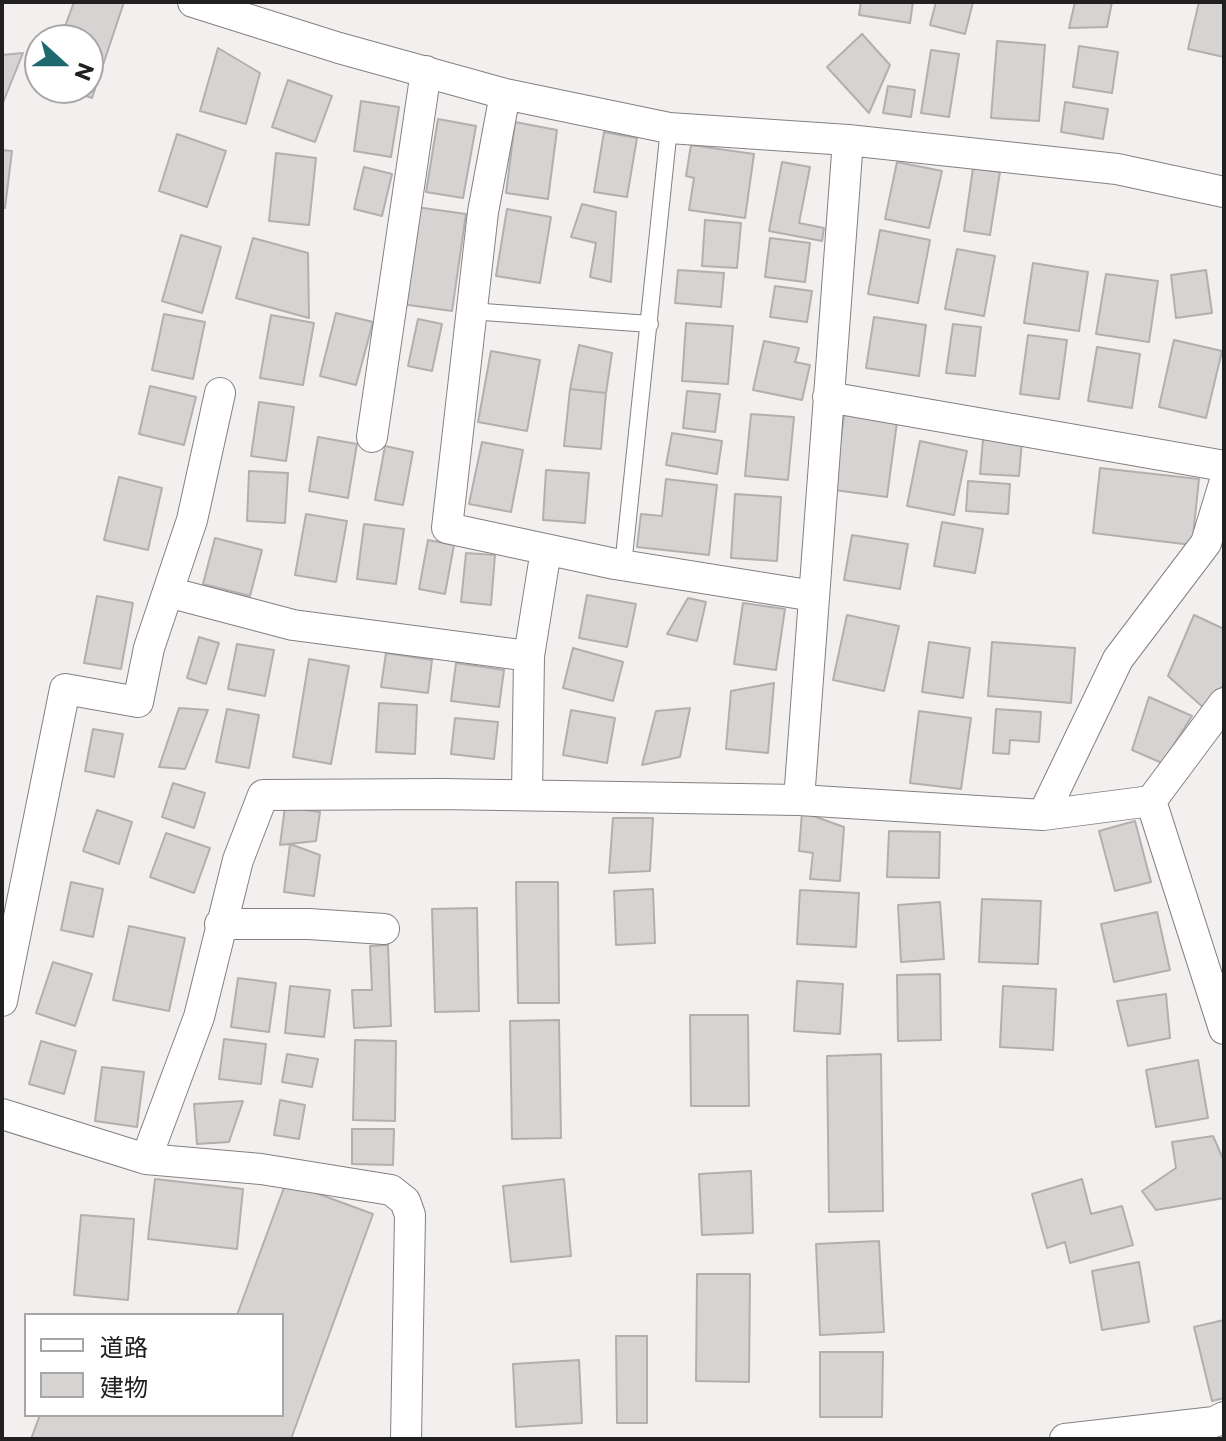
<!DOCTYPE html>
<html>
<head>
<meta charset="utf-8">
<style>
  body { margin:0 }
  #map { position:relative; width:1226px; height:1441px; overflow:hidden; background:#f3efee; font-family:Commissioner,"Noto Sans JP",sans-serif }
  canvas { display:block }
  .frame { position:absolute; inset:0; border:4px solid #212020; pointer-events:none }
  .legend { position:absolute; left:24px; top:1313px; width:260px; height:104px; box-sizing:border-box; background:#fff; border:2px solid #a6a6a6; margin:0; padding:10px 14px; list-style:none; font-size:24px; color:#212020 }
  .legend li { display:flex; align-items:center; gap:16px; height:40px }
  .legend b { width:40px; border:2px solid #a6a6a6 }
  .north { position:absolute; left:24px; top:24px; width:80px; height:80px; box-sizing:border-box; background:#fff; border:2px solid #a6a6a6; border-radius:50%; rotate:111deg; font-size:22px; font-weight:700; line-height:32px; text-align:center; color:#212020 }
  .north::after { content:''; display:block; margin:auto; width:28px; height:36px; background:#1d696f; clip-path:polygon(50% 0,100% 100%,50% 72%,0 100%) }
</style>
</head>
<body>
<div id="map">
<canvas width="1226" height="1441"></canvas>
<div class="frame"></div>
<ul class="legend">
<li><b style="height:10px;background:#fff"></b>道路</li>
<li><b style="height:22px;background:#d7d3d3"></b>建物</li>
</ul>
<div class="north">N</div>
</div>
<script>
const context = document.querySelector('canvas').getContext('2d');
context.lineJoin = 'round';
function fill(path, color) { context.fillStyle = color; context.fill(path, 'evenodd'); }
const shape = rows => new Path2D(rows.map(r => 'M' + r).join(''));
function trace(path, color, width, dash) { context.strokeStyle = color; context.lineWidth = width; context.lineCap = dash ? 'butt' : 'round'; context.setLineDash(dash || []); context.stroke(path); }
const building = shape([
  [74,2,124,2,92,98,63,88,88,88,88,40,60,40,74,2],
  [861,2,913,2,910,23,859,15,861,2],
  [936,2,973,2,965,34,930,25,936,2],
  [1075,2,1112,2,1107,27,1069,28,1075,2],
  [1199,2,1224,2,1224,57,1188,49,1199,2],
  [862,34,890,65,869,113,827,67,862,34],
  [997,41,1045,45,1039,121,991,118,997,41],
  [1079,46,1118,52,1112,93,1073,87,1079,46],
  [218,48,260,73,246,124,200,111,218,48],
  [931,50,959,54,949,117,921,113,931,50],
  [23,53,2,105,2,55,23,53],
  [288,80,332,96,315,142,272,127,288,80],
  [888,86,915,90,911,117,883,113,888,86],
  [361,101,399,107,391,157,354,151,361,101],
  [1065,102,1108,109,1103,139,1061,132,1065,102],
  [438,119,476,126,463,198,426,192,438,119],
  [515,122,557,130,548,199,506,193,515,122],
  [604,132,637,138,627,197,594,192,604,132],
  [177,134,226,151,207,207,159,191,177,134],
  [691,145,754,154,745,218,689,210,694,178,686,176,691,145],
  [2,150,12,151,5,208,2,207,2,150],
  [276,153,316,158,309,225,269,221,276,153],
  [782,162,810,167,799,223,824,228,822,241,769,231,782,162],
  [897,162,942,171,929,228,885,219,897,162],
  [364,167,392,174,382,216,354,209,364,167],
  [973,168,1000,172,990,235,964,231,973,168],
  [582,204,616,212,611,282,590,277,596,243,571,237,582,204],
  [416,207,466,214,452,311,401,304,416,207],
  [507,209,551,217,540,283,496,276,507,209],
  [705,220,741,223,737,268,702,266,705,220],
  [880,230,930,240,918,303,868,294,880,230],
  [181,235,221,247,202,313,162,301,181,235],
  [253,238,308,253,309,318,236,298,253,238],
  [770,238,810,243,805,282,765,277,770,238],
  [957,249,995,256,984,316,945,309,957,249],
  [1033,263,1088,272,1079,331,1024,323,1033,263],
  [678,270,724,273,721,307,675,303,678,270],
  [1206,270,1212,313,1176,318,1171,275,1206,270],
  [1106,274,1158,281,1149,342,1096,334,1106,274],
  [775,286,812,291,807,322,770,317,775,286],
  [336,313,373,322,356,385,320,376,336,313],
  [164,314,205,322,193,379,152,370,164,314],
  [271,315,314,323,303,385,260,378,271,315],
  [874,317,926,325,919,376,866,368,874,317],
  [418,319,442,324,432,371,408,366,418,319],
  [686,323,733,326,728,384,682,381,686,323],
  [953,324,981,327,975,376,946,373,953,324],
  [1028,335,1067,340,1059,399,1020,394,1028,335],
  [1174,340,1222,351,1206,418,1159,407,1174,340],
  [764,341,799,348,795,362,810,365,802,400,753,390,764,341],
  [579,345,612,353,606,393,570,389,579,345],
  [1097,347,1140,354,1132,408,1088,401,1097,347],
  [491,351,540,360,527,431,478,422,491,351],
  [150,386,196,397,184,445,139,434,150,386],
  [570,389,606,393,601,449,564,446,570,389],
  [687,391,720,394,715,432,683,428,687,391],
  [259,402,294,407,286,461,251,456,259,402],
  [751,414,794,417,788,480,745,476,751,414],
  [844,415,897,422,887,497,834,490,844,415],
  [672,433,722,441,717,474,666,465,672,433],
  [318,437,357,444,348,498,309,491,318,437],
  [983,439,1022,441,1019,476,980,474,983,439],
  [920,441,967,451,954,515,907,506,920,441],
  [482,442,523,450,511,512,469,504,482,442],
  [385,446,413,452,403,505,375,500,385,446],
  [1100,468,1199,479,1192,545,1093,533,1100,468],
  [546,470,589,473,585,523,543,520,546,470],
  [249,471,288,473,285,523,247,521,249,471],
  [119,477,162,488,148,550,104,540,119,477],
  [666,479,717,485,709,555,637,547,641,514,662,516,666,479],
  [968,481,1010,484,1008,514,966,511,968,481],
  [735,494,781,497,777,561,731,558,735,494],
  [306,514,347,521,336,582,295,575,306,514],
  [942,522,983,529,975,573,934,566,942,522],
  [364,524,404,529,396,584,357,579,364,524],
  [852,535,908,544,900,589,844,580,852,535],
  [215,538,262,550,250,596,203,584,215,538],
  [428,540,454,545,445,594,419,589,428,540],
  [466,553,495,555,491,605,461,602,466,553],
  [587,595,636,604,627,647,579,638,587,595],
  [97,596,133,603,121,669,84,663,97,596],
  [688,598,706,602,697,641,667,634,688,598],
  [743,603,785,609,776,670,734,664,743,603],
  [847,615,899,626,884,691,833,680,847,615],
  [1194,615,1224,629,1224,684,1205,709,1168,676,1194,615],
  [199,637,219,643,206,684,187,678,199,637],
  [929,642,970,648,963,698,922,692,929,642],
  [992,642,1075,648,1071,703,988,696,992,642],
  [237,644,274,650,265,696,228,689,237,644],
  [573,648,623,662,613,701,563,688,573,648],
  [386,653,432,660,428,693,381,687,386,653],
  [309,659,349,666,331,764,293,757,309,659],
  [456,663,504,670,499,707,451,701,456,663],
  [774,683,768,753,726,749,731,691,774,683],
  [1149,697,1192,716,1162,763,1132,750,1149,697],
  [379,703,417,705,415,754,376,752,379,703],
  [179,708,208,710,185,769,159,767,179,708],
  [690,708,680,757,642,765,656,711,690,708],
  [227,709,259,715,249,768,216,762,227,709],
  [996,709,1041,712,1039,742,1010,740,1009,754,993,753,996,709],
  [571,710,615,718,607,763,563,755,571,710],
  [919,711,971,718,961,789,910,783,919,711],
  [455,718,498,722,494,759,451,754,455,718],
  [93,729,123,734,114,777,85,771,93,729],
  [173,783,205,793,194,828,162,817,173,783],
  [285,807,320,812,316,841,280,845,285,807],
  [97,810,132,822,119,864,83,851,97,810],
  [802,812,844,827,840,881,810,879,813,853,799,851,802,812],
  [613,818,653,818,650,871,609,873,613,818],
  [1135,821,1151,882,1115,891,1099,831,1135,821],
  [889,831,940,832,939,878,887,877,889,831],
  [166,833,210,848,194,893,150,877,166,833],
  [290,844,320,855,314,896,284,892,290,844],
  [71,882,103,889,93,937,61,930,71,882],
  [516,882,558,882,559,1003,518,1003,516,882],
  [653,889,655,943,616,945,614,891,653,889],
  [800,890,859,893,856,947,797,944,800,890],
  [982,899,1041,901,1038,964,979,962,982,899],
  [940,902,944,959,901,962,898,905,940,902],
  [477,908,479,1011,435,1012,432,909,477,908],
  [1157,912,1170,970,1114,982,1101,924,1157,912],
  [129,926,185,938,169,1011,113,1000,129,926],
  [388,945,391,1026,354,1028,352,990,372,990,370,946,388,945],
  [53,962,92,974,75,1026,36,1013,53,962],
  [940,974,941,1040,898,1041,897,975,940,974],
  [238,978,276,983,269,1032,231,1027,238,978],
  [797,981,843,984,840,1034,794,1031,797,981],
  [290,986,330,990,324,1037,285,1033,290,986],
  [1003,986,1056,989,1053,1050,1000,1047,1003,986],
  [1166,994,1170,1038,1128,1046,1117,1001,1166,994],
  [690,1015,748,1015,749,1106,691,1106,690,1015],
  [559,1020,561,1138,512,1139,510,1021,559,1020],
  [224,1039,266,1044,261,1084,219,1079,224,1039],
  [355,1040,396,1041,395,1121,353,1120,355,1040],
  [41,1041,76,1051,64,1094,29,1084,41,1041],
  [287,1054,318,1059,312,1087,282,1082,287,1054],
  [881,1054,883,1211,829,1212,827,1056,881,1054],
  [1198,1060,1208,1118,1156,1127,1146,1070,1198,1060],
  [102,1067,144,1072,137,1127,95,1121,102,1067],
  [280,1100,305,1105,299,1139,274,1135,280,1100],
  [243,1101,229,1142,197,1144,194,1104,243,1101],
  [352,1129,394,1129,393,1165,352,1164,352,1129],
  [1213,1136,1224,1161,1224,1198,1156,1210,1142,1191,1176,1168,1172,1142,1213,1136],
  [751,1171,753,1233,702,1235,699,1174,751,1171],
  [155,1179,243,1189,237,1249,148,1239,155,1179],
  [564,1179,571,1256,511,1262,503,1186,564,1179],
  [1082,1179,1091,1214,1122,1206,1133,1245,1070,1263,1065,1242,1047,1248,1032,1194,1082,1179],
  [286,1182,373,1214,291,1439,31,1439,40,1415,282,1415,282,1315,237,1315,286,1182],
  [81,1215,134,1219,128,1300,74,1295,81,1215],
  [879,1241,884,1332,820,1335,816,1244,879,1241],
  [1139,1262,1149,1322,1102,1330,1092,1271,1139,1262],
  [697,1274,750,1274,749,1382,696,1381,697,1274],
  [1224,1320,1224,1398,1212,1401,1194,1327,1224,1320],
  [616,1336,647,1336,647,1423,617,1423,616,1336],
  [820,1352,883,1352,882,1417,820,1417,820,1352],
  [579,1360,582,1423,516,1427,513,1364,579,1360]
]);
const lane = shape([
  [470,311,650,324],
  [623,566,669,128]
]);
const street = shape([
  [193,2,339,48,505,94,669,128,848,140,1117,169,1224,192],
  [505,94,483,212,447,528,615,564,814,596],
  [828,397,1224,466],
  [372,437,426,71],
  [168,592,293,625,529,656],
  [527,795,529,656,546,550],
  [799,800,848,140],
  [1151,801,1224,1029],
  [1043,815,1118,659,1206,543,1224,484],
  [220,924,309,924,384,929],
  [2,1001,65,689,138,702,149,648,192,520,220,393],
  [2,1114,146,1159,199,1017,238,860,263,795,442,794,799,800,1043,815,1151,801,1224,703],
  [146,1159,261,1169,391,1190,405,1201,410,1215,406,1439],
  [1065,1439,1214,1422,1224,1417]
]);
fill(building, '#d7d3d3');
trace(building, '#b3afaf', 2);
trace(lane, '#848080', 18);
trace(street, '#848080', 32);
trace(lane, '#fff', 16);
trace(street, '#fff', 30);
</script>
</body>
</html>
